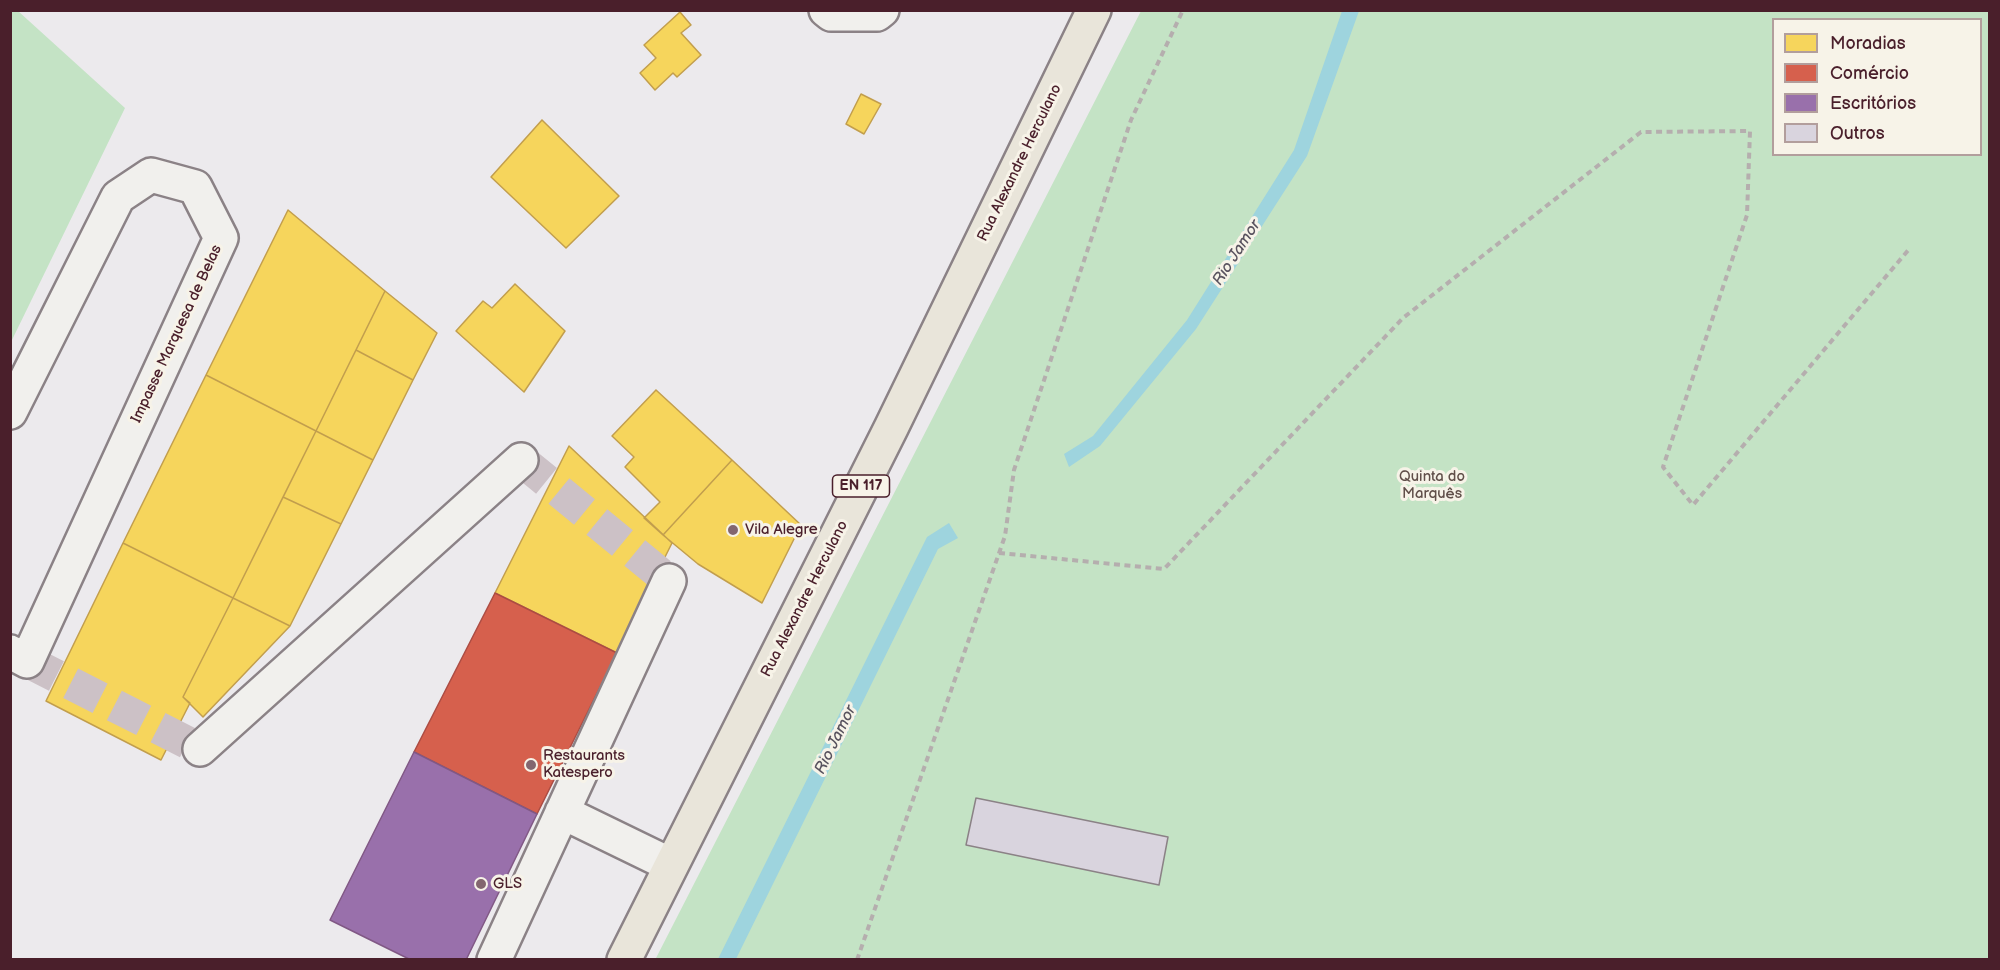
<!DOCTYPE html>
<html>
<head>
<meta charset="utf-8">
<style>
  body { margin:0 }
  #map { position:relative; width:2000px; height:970px; overflow:hidden; background:#eceaed; font-family:"Balsamiq Sans",sans-serif }
  canvas { display:block }
  .frame { position:absolute; inset:0; border:12px solid #4a1f2b; pointer-events:none }
  .legend { position:absolute; left:1772px; top:18px; width:210px; height:138px; box-sizing:border-box; background:#f7f3e8; border:2px solid #b29e9c; margin:0; padding:8px 10px; list-style:none; font-size:18px; color:#4a1f2b }
  .legend li { display:flex; align-items:center; gap:12px; height:30px }
  .legend b { width:30px; border:2px solid #b29e9c }
</style>
</head>
<body>
<div id="map">
<canvas width="2000" height="970"></canvas>
<div class="frame"></div>
<ul class="legend">
<li><b style="height:16px;background:#f6d55c"></b>Moradias</li>
<li><b style="height:16px;background:#d6604d"></b>Comércio</li>
<li><b style="height:16px;background:#9970ab"></b>Escritórios</li>
<li><b style="height:16px;background:#d9d4de"></b>Outros</li>
</ul>
</div>
<script>
const context = document.querySelector('canvas').getContext('2d');
context.lineJoin = 'round';
function fill(path, color) { context.fillStyle = color; context.fill(path, 'evenodd'); }
const shape = rows => new Path2D(rows.map(r => 'M' + r).join(''));
function trace(path, color, width, dash) { context.strokeStyle = color; context.lineWidth = width; context.lineCap = dash ? 'butt' : 'round'; context.setLineDash(dash || []); context.stroke(path); }
function write(font, color, halo, rows, align = 'center') {
  context.font = font + ' "Balsamiq Sans",sans-serif'; context.lineWidth = 6; context.setLineDash([]); context.textBaseline = 'middle'; context.strokeStyle = halo; context.fillStyle = color; for (const [text, x, y, turn = 0] of rows) {
    context.save(); context.translate(x, y); context.rotate((+turn || 0) * Math.PI / 180); context.textAlign = isNaN(turn) ? turn : align; if (halo) context.strokeText(text, 0, 0); context.fillText(text, 0, 0); context.restore();
  }
}
const green = shape([
  [18,11,125,108,11,342,10,11],
  [1141,11,1989,11,1989,959,655,960],
  [1774,20,1980,20,1980,154,1774,154]
]);
const water = shape([
  [1342,11,1359,11,1307,156,1196,329,1100,446,1069,467,1064,454,1093,436,1187,320,1294,150],
  [949,523,958,538,938,549,736,959,718,959,927,537]
]);
const homes = shape([
  [680,12,691,25,681,33,701,55,677,77,673,73,655,90,640,73,656,58,644,45,680,12],
  [861,94,881,104,864,134,846,124,861,94],
  [542,120,619,196,566,248,491,177,542,120],
  [288,210,385,291,316,431,206,375,288,210],
  [515,284,565,331,524,392,456,331,483,301,492,308,515,284],
  [385,291,437,333,413,380,356,350,385,291],
  [356,350,413,380,373,460,316,431,356,350],
  [206,375,316,431,233,598,123,543,206,375],
  [656,390,732,460,663,535,644,518,660,502,625,467,634,457,612,436,656,390],
  [316,431,373,460,341,524,283,497,316,431],
  [569,446,672,543,617,653,495,593,569,446],
  [732,460,801,525,762,603,698,564,663,535,732,460],
  [283,497,341,524,290,626,233,598,283,497],
  [123,543,233,598,183,697,190,703,161,760,46,701,123,543],
  [233,598,290,626,203,717,183,697,233,598]
]);
const shops = shape([
  [495,593,617,653,537,814,414,752,495,593]
]);
const offices = shape([
  [414,752,537,814,466,960,411,960,330,920,414,752]
]);
const building = shape([
  [976,798,1168,837,1159,885,966,845,976,798]
]);
const streetTunnel = shape([
  [521,460,669,581],
  [27,661,200,749]
]);
const path = shape([
  [999,553,1164,569,1403,318,1641,132,1750,131,1747,215,1663,467,1693,505,1910,248],
  [857,960,1005,536,1014,470,1131,120,1183,10]
]);
const street = shape([
  [826,10,831,14,877,14,882,10],
  [10,412,118,197,151,175,195,187,221,238,27,661,10,652],
  [200,749,521,460],
  [562,812,671,865],
  [494,960,669,581]
]);
const primary = shape([
  [624,960,891,428,1094,10]
]);
const markers = [
  [733,530,6,"#83666f"],
  [531,765,6,"#83666f"],
  [481,884,6,"#83666f"]
];
const shields = [
  [861,486,57]
];
const shieldNames = [
  ["EN 117",861,486]
];
const streetNames = [
  ["Rua Alexandre Herculano",1020,163,-64],
  ["Impasse Marquesa de Belas",177,334,-65],
  ["Rua Alexandre Herculano",805,599,-63]
];
const parkNames = [
  ["Quinta do",1432,477],
  ["Marquês",1432,494]
];
const poiNames = [
  ["Vila Alegre",745,530],
  ["Restaurants",543,756],
  ["Katespero",543,773],
  ["GLS",493,884]
];
const waterNames = [
  ["Rio Jamor",1237,253,-57],
  ["Rio Jamor",836,740,-64]
];
fill(green, '#c4e3c5');
fill(water, '#9ed4de');
fill(homes, '#f6d55c');
trace(homes, '#c29e4d', 1.5);
fill(shops, '#d6604d');
trace(shops, '#ac4c43', 1.5);
fill(offices, '#9970ab');
trace(offices, '#815885', 1.5);
fill(building, '#d9d4de');
trace(building, '#8b8286', 1.5);
trace(streetTunnel, '#ccc1c6', 33, [33, 16]);
trace(street, '#8b8286', 38);
trace(primary, '#8b8286', 38);
trace(path, '#b5aeae', 4, [6, 4.5]);
trace(street, '#f1f0ed', 33);
trace(primary, '#e9e5da', 33);
for (const [x, y, r, color] of markers) { const dot = new Path2D(); dot.arc(x, y, r, 0, 2 * Math.PI); context.fillStyle = color; context.fill(dot); trace(dot, '#f7f3e8', 2); }
for (const [x, y, w] of shields) { const box = new Path2D(); box.roundRect(x - w / 2, y - 11, w, 22, 4.5); context.fillStyle = '#f7f3e8'; context.fill(box); trace(box, '#4a1f2b', 1.5); }
write('bold 14px', '#4a1f2b', null, shieldNames);
write('15px', '#4a1f2b', '#f7f3e8', streetNames);
write('15px', '#604f49', '#f7f3e8', parkNames);
write('15px', '#4a1f2b', '#f7f3e8', poiNames, 'left');
write('italic 16px', '#59535f', '#f7f3e8', waterNames);
</script>
</body>
</html>
